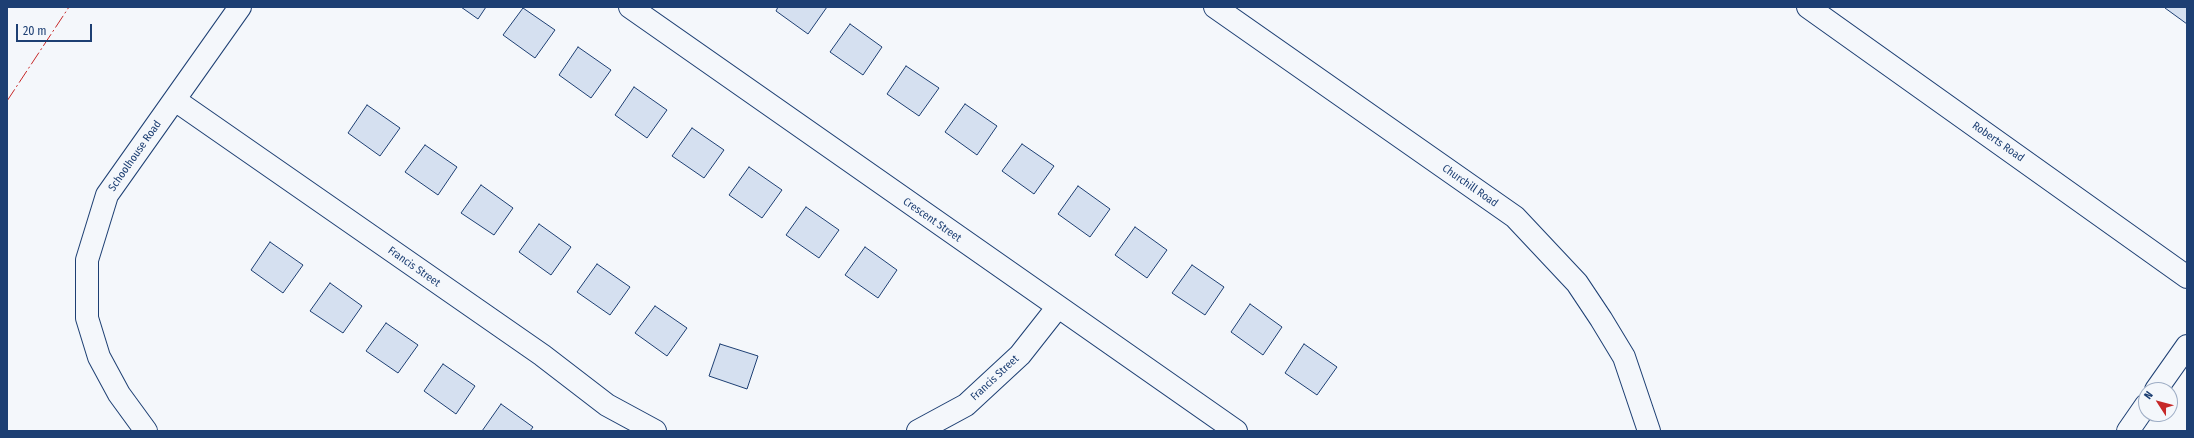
<!DOCTYPE html>
<html>
<head>
<meta charset="utf-8">
<style>
  body { margin:0 }
  #map { position:relative; width:2194px; height:438px; overflow:hidden; background:#f4f7fb; font-family:"Fira Sans Condensed",sans-serif }
  canvas { display:block }
  .frame { position:absolute; inset:0; border:8px solid #1d3f73; pointer-events:none }
  .north { position:absolute; left:2138px; top:382px; width:40px; height:40px; box-sizing:border-box; background:#f4f7fb; border:1px solid #9eadc5; border-radius:50%; rotate:306deg; font-size:11px; font-weight:700; line-height:16px; text-align:center; color:#1d3f73 }
  .north::after { content:''; display:block; margin:auto; width:14px; height:18px; background:#c62828; clip-path:polygon(50% 0,100% 100%,50% 72%,0 100%) }
  .scale { position:absolute; left:16px; top:24px; width:76px; height:18px; box-sizing:border-box; border:2px solid #1d3f73; border-top:0; padding-left:5px; font-size:12px; line-height:14px; white-space:nowrap; color:#1d3f73; -webkit-text-stroke:3px #f4f7fb; paint-order:stroke }
</style>
</head>
<body>
<div id="map">
<canvas width="2194" height="438"></canvas>
<div class="frame"></div>
<div class="north">N</div>
<div class="scale">20 m</div>
</div>
<script>
const context = document.querySelector('canvas').getContext('2d');
context.lineJoin = 'round';
function fill(path, color) { context.fillStyle = color; context.fill(path, 'evenodd'); }
const shape = rows => new Path2D(rows.map(r => 'M' + r).join(''));
function trace(path, color, width, dash) { context.strokeStyle = color; context.lineWidth = width; context.lineCap = dash ? 'butt' : 'round'; context.setLineDash(dash || []); context.stroke(path); }
function write(font, color, halo, rows, align = 'center') {
  context.font = font + ' "Fira Sans Condensed",sans-serif'; context.lineWidth = 3; context.setLineDash([]); context.textBaseline = 'middle'; context.strokeStyle = halo; context.fillStyle = color; for (const [text, x, y, turn = 0] of rows) {
    context.save(); context.translate(x, y); context.rotate((+turn || 0) * Math.PI / 180); context.textAlign = isNaN(turn) ? turn : align; if (halo) context.strokeText(text, 0, 0); context.fillText(text, 0, 0); context.restore();
  }
}
const building = shape([
  [461,7,486,7,478,19,461,7],
  [778,7,827,7,808,34,776,11,778,7],
  [2166,7,2187,7,2187,24,2165,8,2166,7],
  [523,8,555,30,535,58,503,35,523,8],
  [850,24,882,47,863,75,830,52,850,24],
  [578,47,611,70,591,98,559,75,578,47],
  [906,66,939,88,919,116,887,94,906,66],
  [634,87,667,110,647,138,615,115,634,87],
  [965,104,997,126,977,155,945,132,965,104],
  [367,105,400,128,380,156,348,133,367,105],
  [692,128,724,150,704,178,672,156,692,128],
  [1022,144,1054,166,1034,194,1002,171,1022,144],
  [425,145,457,167,438,195,405,172,425,145],
  [749,167,782,190,762,218,729,195,749,167],
  [481,185,513,208,494,235,461,213,481,185],
  [1078,186,1110,209,1090,237,1058,214,1078,186],
  [806,207,839,230,819,258,786,235,806,207],
  [539,224,571,247,551,275,519,252,539,224],
  [1135,227,1167,250,1147,278,1115,255,1135,227],
  [270,242,303,265,283,293,251,270,270,242],
  [865,247,897,270,878,298,845,275,865,247],
  [597,264,630,287,610,315,577,292,597,264],
  [1192,265,1224,287,1205,315,1172,293,1192,265],
  [330,283,362,306,343,333,310,311,330,283],
  [1250,304,1282,327,1263,355,1231,332,1250,304],
  [655,306,687,328,667,356,635,333,655,306],
  [386,323,418,345,398,373,366,351,386,323],
  [720,344,758,356,747,389,709,376,720,344],
  [1304,344,1337,367,1317,395,1285,373,1304,344],
  [443,364,475,386,456,414,424,391,443,364],
  [501,404,533,427,530,431,482,431,501,404]
]);
const minor = shape([
  [630,7,1236,431],
  [1215,7,1515,217,1577,283,1601,319,1624,357,1649,431],
  [1808,7,2187,277],
  [175,100,542,355,607,405,655,431],
  [2156,390,2187,346],
  [146,431,119,394,99,357,87,318,87,260,107,195,240,7],
  [918,431,966,405,1020,355,1057,308],
  [2128,431,2146,405]
]);
const power = shape([
  [7,101,69,7]
]);
const streetNames = [
  ["Roberts Road",1998,142,35],
  ["Schoolhouse Road",135,156,-55],
  ["Churchill Road",1470,186,35],
  ["Crescent Street",932,220,35],
  ["Francis Street",414,267,35],
  ["Francis Street",995,378,-43]
];
fill(building, '#d5e0f0');
trace(building, '#1d3f73', 1);
trace(minor, '#1d3f73', 24);
trace(minor, '#f4f7fb', 22);
trace(power, '#c62828', 1, [14, 3, 2, 3]);
write('11px', '#1d3f73', '#f4f7fb', streetNames);
</script>
</body>
</html>
